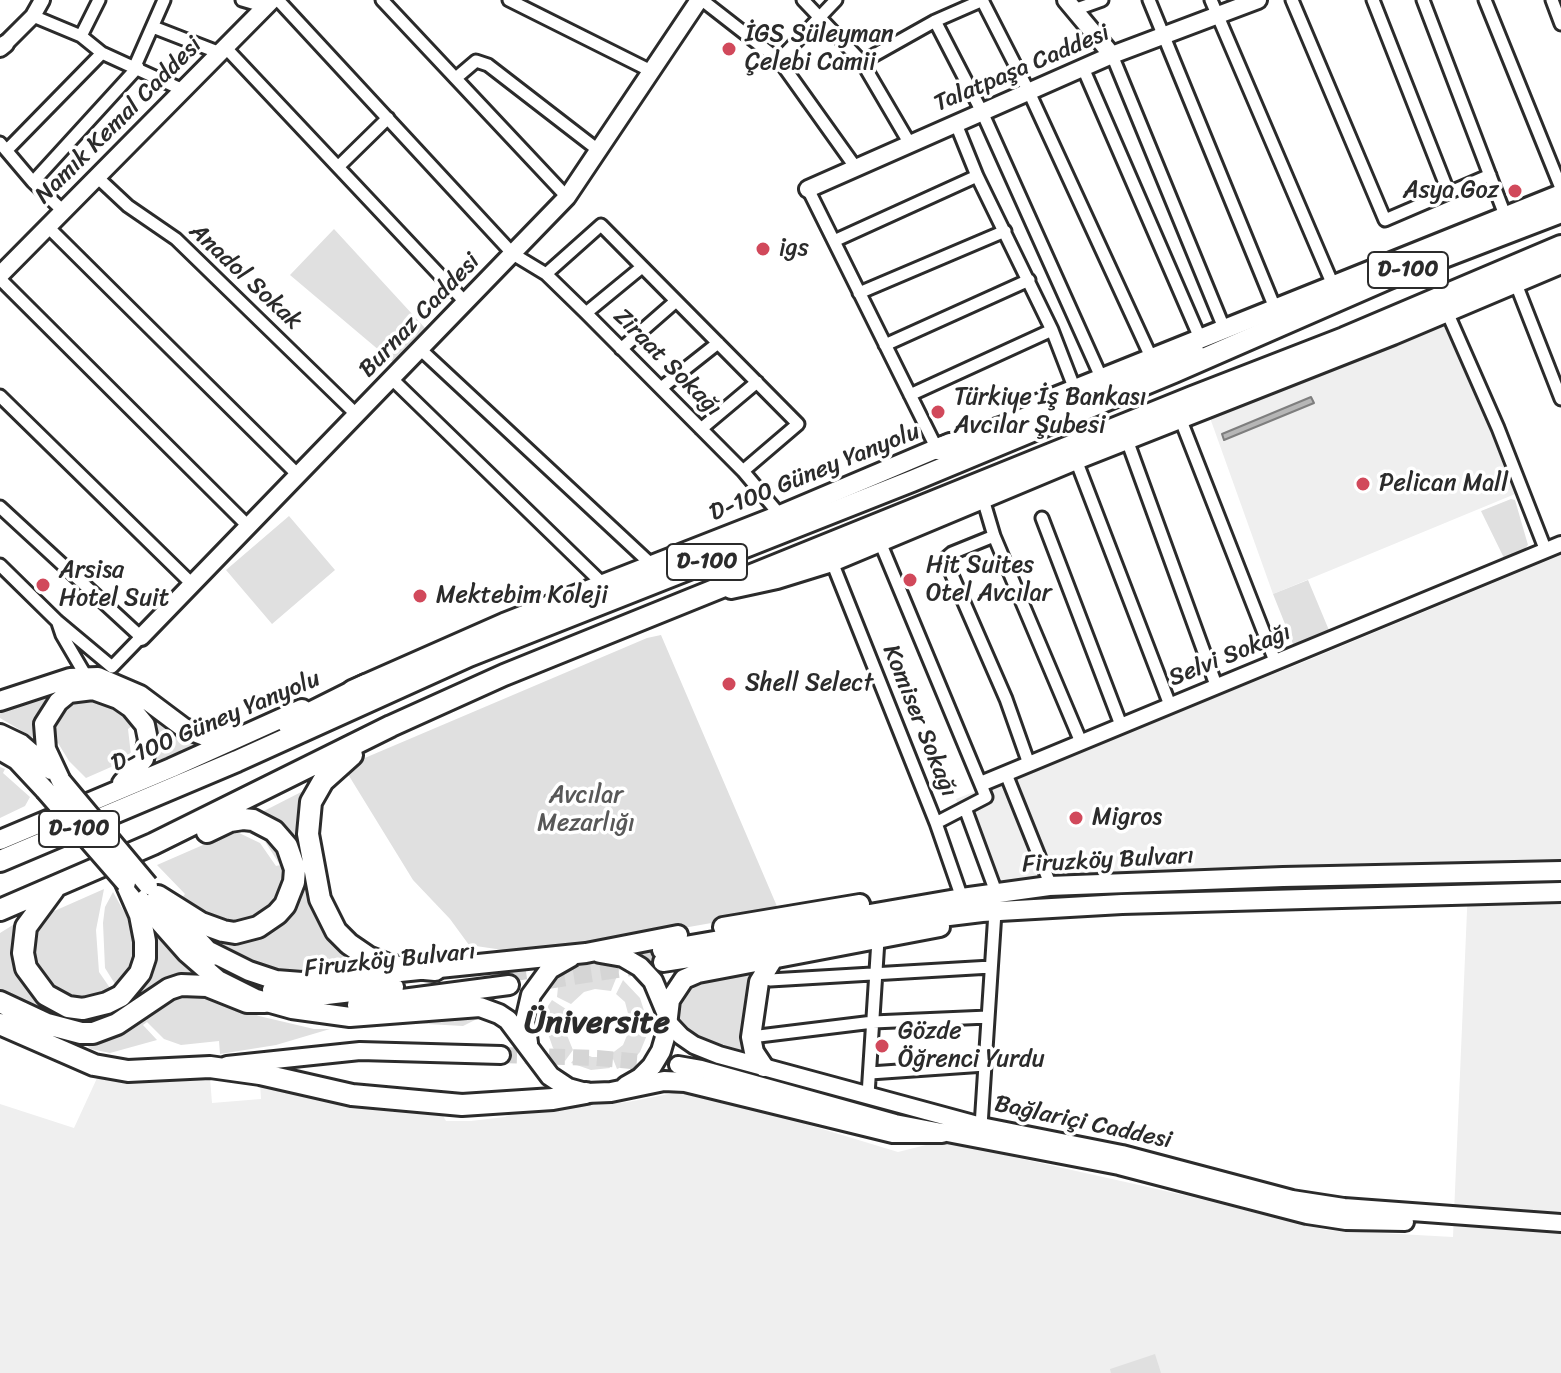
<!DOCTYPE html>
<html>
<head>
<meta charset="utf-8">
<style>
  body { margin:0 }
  canvas { display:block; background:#fff }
</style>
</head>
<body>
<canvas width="1561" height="1373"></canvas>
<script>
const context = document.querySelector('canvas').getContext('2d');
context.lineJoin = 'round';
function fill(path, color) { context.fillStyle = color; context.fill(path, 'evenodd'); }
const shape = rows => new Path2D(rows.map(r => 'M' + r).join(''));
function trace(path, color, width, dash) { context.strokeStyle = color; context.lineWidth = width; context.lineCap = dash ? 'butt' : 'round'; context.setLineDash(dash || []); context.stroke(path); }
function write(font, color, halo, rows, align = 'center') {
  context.font = font + ' Sriracha,sans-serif'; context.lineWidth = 7; context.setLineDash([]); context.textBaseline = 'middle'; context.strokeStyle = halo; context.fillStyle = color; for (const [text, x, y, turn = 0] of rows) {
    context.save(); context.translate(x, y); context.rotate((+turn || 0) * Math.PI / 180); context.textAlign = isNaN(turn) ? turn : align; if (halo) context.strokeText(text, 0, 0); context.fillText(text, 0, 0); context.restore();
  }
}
const built = shape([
  [1453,320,1520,492,1273,594,1209,415],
  [1561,555,1561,1373,0,1373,0,1104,74,1128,98,1076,144,1082,210,1078,212,1103,261,1099,260,1082,326,1100,432,1111,442,1114,446,1121,471,1121,505,1117,516,1111,628,1102,684,1091,776,1115,898,1152,942,1141,1188,1196,1326,1230,1453,1237,1469,864,999,886,984,880,956,799,1294,666]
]);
const green = shape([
  [334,229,425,328,393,362,290,275],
  [1511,499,1515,500,1528,545,1523,551,1504,558,1481,511],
  [289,516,335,570,272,624,226,570],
  [1308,580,1331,635,1295,649,1273,594],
  [661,635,779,911,610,941,503,950,469,945,450,919,413,880,346,771,360,760,647,638],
  [63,688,37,740,0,718,0,709],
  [79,697,106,700,137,722,128,729,131,755,127,760,86,778,69,761,58,743,53,744,53,724,58,712],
  [157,716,195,742,195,746,163,759,151,760,151,720],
  [0,767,5,769,3,773,30,797,25,806,0,818],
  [307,789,310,889,378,971,279,974,235,956,208,934,231,939,301,883,261,817,262,812],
  [248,825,279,844,289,880,268,916,237,926,216,920,192,907,182,898,185,894,157,865,235,831,260,843,276,866,280,865,264,840,233,826],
  [104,889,96,930,99,972,110,988,115,984,105,968,103,923,105,907,113,892,131,924,135,923,139,940,133,969,119,989,84,1001,53,992,31,958,31,930,52,912],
  [21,920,37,995,117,1005,151,929,183,963,203,979,108,1022,78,1027,0,995,0,933],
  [601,961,621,966,611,991,595,989,584,992,571,1004,557,997,558,987,552,981,556,976,584,962],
  [746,974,750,978,741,1042,743,1051,702,1041,682,1026,676,1007,689,985,699,981],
  [623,980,640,998,647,1020,630,1021,625,1002,616,994],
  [191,989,259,1016,314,1029,330,1029,276,1045,220,1054,219,1041,181,1045,164,1039,147,1022,143,1025,157,1040,110,1053,91,1049,81,1040,154,1003],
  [552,1000,566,1009,564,1028,573,1050,565,1061,553,1048,546,1028,548,1006],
  [485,1015,463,1026,391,1022],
  [647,1027,647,1035,640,1052,629,1064,617,1069,611,1054,623,1045,630,1028],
  [580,1052,592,1057,606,1057,610,1068,591,1070,571,1063],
  [1155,1354,1161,1373,1111,1373,1110,1369]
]);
const water = shape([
  [1311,397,1314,403,1224,440,1222,434,1311,397]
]);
const secondaryTunnel = shape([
  [501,1055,597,1058,678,1065]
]);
const primaryTunnel = shape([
  [613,957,662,950],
  [508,973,564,965],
  [547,980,637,966]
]);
const minor = shape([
  [242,0,266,7],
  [278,0,513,254,546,274,586,313,743,471,780,515],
  [382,0,567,197],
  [509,0,651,71],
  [702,0,779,60,856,168],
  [803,0,862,62,910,144],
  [982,0,1029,92,1151,357],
  [1149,0,1275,308],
  [1211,0,1333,285],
  [1292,0,1385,220,1490,175],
  [1373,0,1448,191],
  [1423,0,1505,215],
  [1485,0,1561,188],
  [1552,0,1561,24],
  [1074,10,1102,0],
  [33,16,81,36,102,53,183,90],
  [935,21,982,112,1101,377],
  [153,27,220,53],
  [81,36,99,0],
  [225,47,466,303],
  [1112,55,1224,328],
  [779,60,836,0],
  [862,62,935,21,983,0],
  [135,66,164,0],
  [1083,68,1200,338],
  [456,78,476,61,488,65,598,150],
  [956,124,977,176,1052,330,1074,387],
  [0,143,33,182,63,211],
  [7,150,102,53],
  [338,167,388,118],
  [97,177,128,206,176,239,357,415],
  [33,182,138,67],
  [808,189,937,449],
  [48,227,298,475],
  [834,241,977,176],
  [546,274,601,225,798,424,743,471],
  [0,279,248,526],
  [1516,284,1561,399],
  [859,293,1005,231],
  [1447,312,1498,428,1546,551],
  [586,313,642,267],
  [885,345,1029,280],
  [420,349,652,565],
  [621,349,676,301],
  [392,379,603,584],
  [661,388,718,343],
  [910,395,1052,330],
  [0,396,192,584],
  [1180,418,1275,661],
  [701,429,757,382],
  [1127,440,1216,685],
  [1076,460,1170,705],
  [983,499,994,536,1081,742],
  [0,507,141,637,112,667,57,621,0,565],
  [1042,518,1121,725],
  [994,536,952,553,945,559,1006,699,1029,764],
  [880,542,986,797,936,823],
  [832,562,936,823,962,898],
  [58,623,62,635,86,676],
  [1006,774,1051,886],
  [965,808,996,892],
  [770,980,991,967],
  [751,1037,873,1022,988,1017],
  [870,1073,985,1065],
  [868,1095,878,940],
  [981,1126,995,912]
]);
const tertiary = shape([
  [5,44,33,16,42,0],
  [983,783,1561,544]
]);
const secondary = shape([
  [1066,0,1112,55],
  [0,48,5,44],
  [808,189,1112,55,1258,0],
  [0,275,272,0],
  [141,637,567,197,699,0],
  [666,1020,681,1036,694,1045,719,1055,981,1126,1122,1154,1292,1199,1344,1207,1561,1223],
  [227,1065,360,1051,501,1055],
  [678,1065,701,1069,895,1123,1119,1166,1307,1215,1346,1221,1405,1222]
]);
const primary = shape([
  [1035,405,1561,194],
  [731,589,777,579,832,562,1076,460,1393,335,1561,264],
  [352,690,504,623,780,515,950,443],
  [0,701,70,678,98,677,140,695,184,728,205,736,232,735],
  [0,734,21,744,51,770],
  [0,750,17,760,45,790],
  [61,781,46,749,44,724,58,702,69,693,93,690,118,699,131,708,145,725,148,740,144,759,122,783],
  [0,840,171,768,302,709],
  [133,892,187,953,218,980,256,999,292,1009,303,1009],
  [165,904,213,956],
  [723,927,860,904],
  [207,950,249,971,276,980,302,982,586,953,678,935],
  [662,950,962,898,1049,886,1283,877,1561,871],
  [600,953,623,957,640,967,653,981,666,1012],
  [663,962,818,938,892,923,982,912,1122,904,1561,892],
  [272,990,299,995,318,996,394,987],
  [357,1005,509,985],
  [292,1009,350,1017,480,1007,499,1014,508,1020,550,1076,568,1088,586,1093,611,1092,664,1081,685,1082,893,1133,942,1133],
  [528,1043,525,1021,531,995,550,969,571,957],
  [764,1067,754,1052,751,1037,759,982,772,961],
  [626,1086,640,1078,652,1066,661,1051,666,1034,670,1000,684,979,698,973,940,927]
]);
const trunk = shape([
  [937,449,1009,425,1193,351],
  [288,724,366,685],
  [352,755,323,781,311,802,308,834,320,899,336,931,349,944,368,957,391,966,435,970],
  [0,861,237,761,469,656,912,481,1174,372,1389,278,1561,212],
  [54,889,26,927,23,953,26,968,46,995,68,1007,83,1009,107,1003,121,996,140,973,145,958,145,941,140,915,126,883],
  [158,896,201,923,223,931,235,933,258,927,277,914,285,905,294,882,295,869,287,846,274,831,253,820,243,819,230,821,207,832],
  [0,910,153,844,391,726,504,675,1192,397,1344,338,1561,246],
  [0,1002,47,1024,81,1033,93,1033,117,1024,169,989,181,985,207,986,247,1002,265,1002],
  [0,1024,94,1065,128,1071,210,1067,260,1074,352,1095,462,1105,553,1099,586,1093]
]);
const primaryBridge = shape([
  [61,781,148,885],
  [45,790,126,883]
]);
const markers = [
  [729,49,8,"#d1495b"],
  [1515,191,8,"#d1495b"],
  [763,249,8,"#d1495b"],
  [938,412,8,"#d1495b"],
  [1363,484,8,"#d1495b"],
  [910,580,8,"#d1495b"],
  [43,585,8,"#d1495b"],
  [420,596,8,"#d1495b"],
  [729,684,8,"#d1495b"],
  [1076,818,8,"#d1495b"],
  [882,1046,8,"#d1495b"]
];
const shields = [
  [1408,270,80],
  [707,562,80],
  [79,829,80]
];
const shieldNames = [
  ["D-100",1408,270],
  ["D-100",707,562],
  ["D-100",79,829]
];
const poiNames = [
  ["İGS Süleyman",745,35],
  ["Çelebi Camii",745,63],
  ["Asya Goz",1499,191,"right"],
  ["igs",779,249],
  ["Türkiye İş Bankası",954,398],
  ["Avcılar Şubesi",954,426],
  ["Pelican Mall",1379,484],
  ["Hit Suites",926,566],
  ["Otel Avcılar",926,594],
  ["Arsisa",59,571],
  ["Hotel Suit",59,599],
  ["Mektebim Koleji",436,596],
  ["Shell Select",745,684],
  ["Migros",1092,818],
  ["Gözde",898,1032],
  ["Öğrenci Yurdu",898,1060]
];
const streetNames = [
  ["Talatpaşa Caddesi",1022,69,-23],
  ["Namık Kemal Caddesi",119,121,-45],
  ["Anadol Sokak",245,277,43],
  ["Burnaz Caddesi",420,316,-46],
  ["Ziraat Sokağı",667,363,45],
  ["D-100 Güney Yanyolu",815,473,-22],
  ["Selvi Sokağı",1230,656,-22],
  ["Komiser Sokağı",919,721,68],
  ["D-100 Güney Yanyolu",216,722,-23],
  ["Firuzköy Bulvarı",1108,861,-3],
  ["Firuzköy Bulvarı",390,961,-6],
  ["Bağlariçi Caddesi",1083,1123,12]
];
const parkNames = [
  ["Avcılar",586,796],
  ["Mezarlığı",586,824]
];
const districtNames = [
  ["Üniversite",597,1024]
];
fill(built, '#efefef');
fill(green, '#e0e0e0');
fill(water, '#b6b6b6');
trace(water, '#7e7e7e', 2);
trace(secondaryTunnel, '#d5d5d5', 16, [16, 8]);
trace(primaryTunnel, '#d5d5d5', 18, [18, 9]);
trace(minor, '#2b2b2b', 17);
trace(tertiary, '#2b2b2b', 20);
trace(secondary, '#2b2b2b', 22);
trace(primary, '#2b2b2b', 24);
trace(trunk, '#2b2b2b', 26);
trace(minor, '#fff', 11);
trace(tertiary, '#fff', 14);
trace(secondary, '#fff', 16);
trace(primary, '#fff', 18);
trace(trunk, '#fff', 20);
trace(primaryBridge, '#2b2b2b', 24, []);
trace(primaryBridge, '#fff', 18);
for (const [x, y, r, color] of markers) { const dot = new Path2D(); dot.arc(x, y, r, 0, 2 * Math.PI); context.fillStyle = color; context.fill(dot); trace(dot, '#fff', 3); }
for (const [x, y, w] of shields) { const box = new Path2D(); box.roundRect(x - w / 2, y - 18, w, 36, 6); context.fillStyle = '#fff'; context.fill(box); trace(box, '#2b2b2b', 2); }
write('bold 22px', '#2b2b2b', null, shieldNames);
write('24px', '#2b2b2b', '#fff', poiNames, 'left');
write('24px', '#2b2b2b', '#fff', streetNames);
write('24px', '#585858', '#fff', parkNames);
write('bold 32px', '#2b2b2b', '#fff', districtNames);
</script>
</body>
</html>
